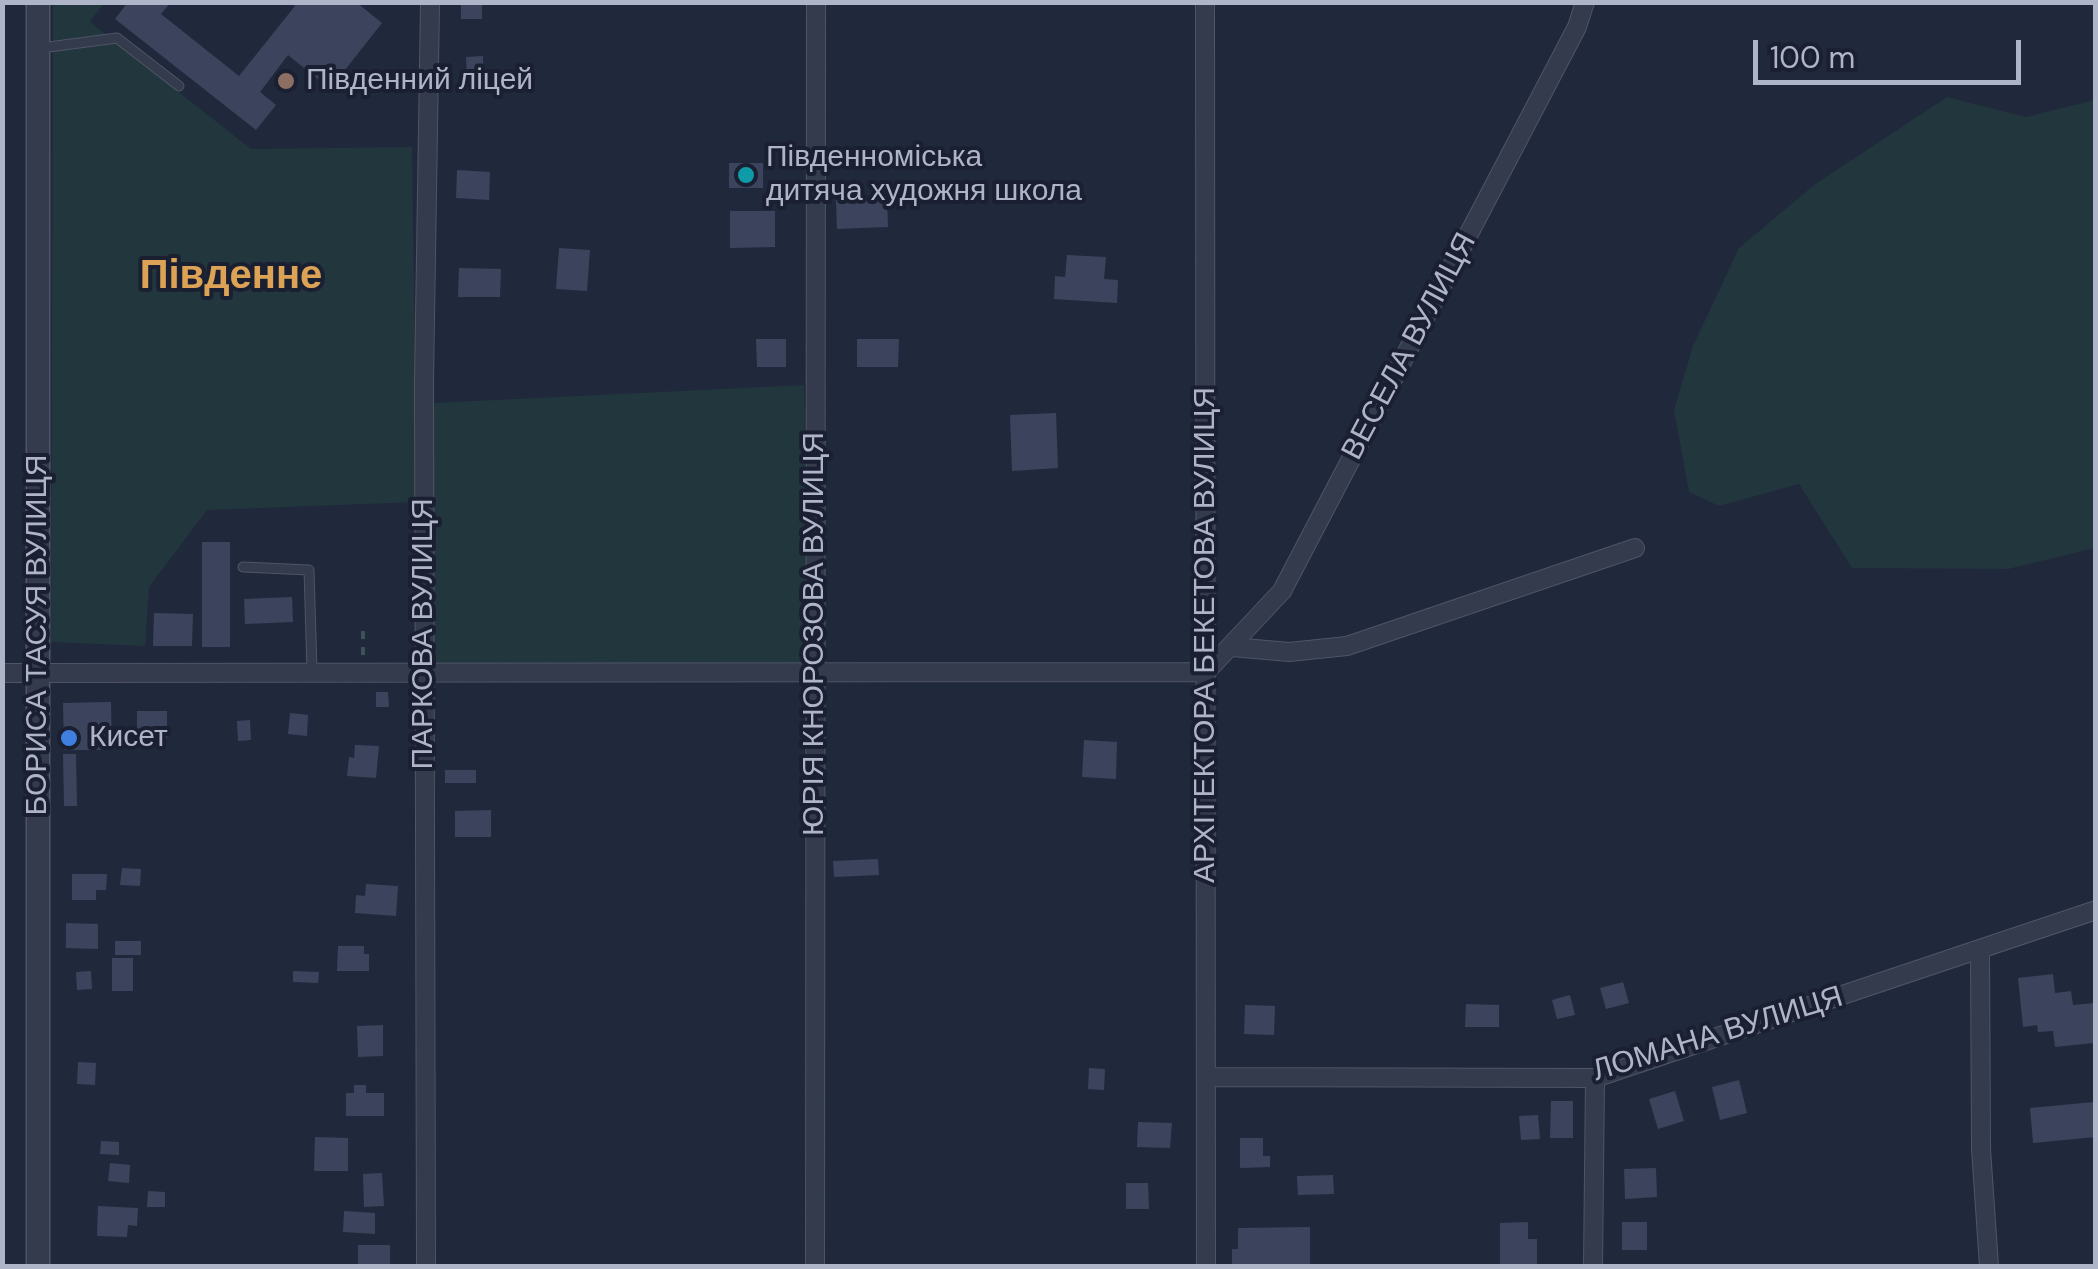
<!DOCTYPE html>
<html>
<head>
<meta charset="utf-8">
<style>
  body { margin:0 }
  #map { position:relative; width:2098px; height:1269px; overflow:hidden; background:#20283c; font-family:"DM Sans",sans-serif }
  canvas { display:block }
  .frame { position:absolute; inset:0; border:5px solid #afb5c8; pointer-events:none }
  .scale { position:absolute; left:1753px; top:40px; width:268px; height:45px; box-sizing:border-box; border:5px solid #afb5c8; border-top:0; padding-left:12px; font-size:30px; line-height:35px; white-space:nowrap; color:#afb5c8; -webkit-text-stroke:8px #1a2031; paint-order:stroke }
</style>
</head>
<body>
<div id="map">
<canvas width="2098" height="1269"></canvas>
<div class="frame"></div>
<div class="scale">100 m</div>
</div>
<script>
const context = document.querySelector('canvas').getContext('2d');
context.lineJoin = 'round';
function fill(path, color) { context.fillStyle = color; context.fill(path, 'evenodd'); }
const shape = rows => new Path2D(rows.map(r => 'M' + r).join(''));
function trace(path, color, width, dash) { context.strokeStyle = color; context.lineWidth = width; context.lineCap = dash ? 'butt' : 'round'; context.setLineDash(dash || []); context.stroke(path); }
function write(font, color, halo, rows, align = 'center') {
  context.font = font + ' "DM Sans",sans-serif'; context.lineWidth = 8; context.setLineDash([]); context.textBaseline = 'middle'; context.strokeStyle = halo; context.fillStyle = color; for (const [text, x, y, turn = 0] of rows) {
    context.save(); context.translate(x, y); context.rotate((+turn || 0) * Math.PI / 180); context.textAlign = isNaN(turn) ? turn : align; if (halo) context.strokeText(text, 0, 0); context.fillText(text, 0, 0); context.restore();
  }
}
const green = shape([
  [53,3,104,3,90,22,251,149,412,147,417,502,207,510,149,587,145,646,51,642],
  [1947,97,2026,117,2095,100,2095,548,2008,569,1852,568,1799,484,1719,506,1689,492,1674,410,1693,346,1739,248,1814,185],
  [804,385,809,666,432,666,434,403]
]);
const building = shape([
  [128,2,171,2,161,14,239,76,295,6,291,2,356,2,382,23,330,89,288,55,260,92,276,105,256,130,115,19],
  [461,2,482,2,482,19,461,19],
  [483,56,483,78,467,78,466,57],
  [729,163,763,163,763,188,729,188],
  [457,170,490,172,489,200,456,198],
  [887,199,888,227,837,229,836,200],
  [730,211,775,211,775,247,730,248],
  [559,248,590,250,587,291,556,289],
  [1067,255,1106,257,1104,279,1118,280,1117,303,1054,299,1055,276,1065,277],
  [459,268,501,269,500,297,458,297],
  [756,339,786,339,786,367,757,367],
  [857,339,899,339,898,367,857,367],
  [1056,413,1058,468,1012,471,1010,415],
  [202,542,230,542,230,647,202,647],
  [292,597,293,622,245,624,244,599],
  [154,613,193,614,192,646,153,646],
  [376,692,388,692,389,707,376,707],
  [111,702,112,750,64,750,63,703],
  [137,711,167,711,167,739,137,739],
  [290,713,308,715,307,736,288,734],
  [250,720,251,740,238,741,237,721],
  [1084,740,1117,742,1116,779,1082,777],
  [355,745,379,746,376,778,347,776,349,757,354,758],
  [63,754,76,754,77,806,64,806],
  [445,770,476,770,476,783,445,783],
  [491,810,491,837,455,837,455,811],
  [878,859,879,875,834,877,833,861],
  [122,868,141,869,140,886,120,885],
  [72,874,107,874,106,890,96,890,96,900,72,900],
  [366,884,398,886,396,916,355,913,356,895,365,896],
  [66,923,98,924,98,949,66,948],
  [115,941,141,941,141,955,115,955],
  [338,946,364,946,364,954,369,954,369,971,337,971],
  [112,958,133,958,133,991,112,991],
  [91,971,92,989,77,990,76,972],
  [293,971,319,972,318,983,293,982],
  [2053,974,2055,993,2071,991,2073,1005,2096,1003,2093,1043,2055,1047,2053,1031,2038,1032,2037,1025,2023,1027,2018,978],
  [1623,982,1629,1003,1606,1009,1600,988],
  [1570,995,1575,1015,1557,1019,1552,1000],
  [1466,1004,1499,1005,1499,1027,1465,1027],
  [1245,1005,1275,1006,1274,1035,1244,1034],
  [383,1025,383,1056,358,1057,357,1026],
  [78,1062,96,1063,95,1085,77,1084],
  [1089,1068,1105,1069,1104,1090,1088,1089],
  [1739,1080,1747,1113,1720,1120,1712,1087],
  [354,1085,366,1085,366,1093,384,1093,384,1116,346,1116,346,1093,354,1093],
  [1675,1091,1684,1121,1658,1129,1649,1099],
  [1551,1101,1573,1101,1573,1138,1550,1138],
  [2094,1102,2096,1137,2033,1143,2030,1108],
  [1538,1115,1540,1139,1521,1140,1519,1116],
  [1138,1122,1172,1123,1170,1148,1137,1147],
  [315,1137,348,1138,348,1171,314,1171],
  [1240,1138,1263,1138,1263,1156,1270,1156,1270,1167,1240,1168],
  [101,1141,119,1142,119,1155,100,1154],
  [110,1163,130,1165,129,1183,108,1181],
  [1656,1168,1657,1197,1625,1199,1624,1169],
  [382,1173,384,1206,364,1207,363,1174],
  [1333,1175,1334,1194,1298,1195,1297,1176],
  [1126,1183,1148,1183,1149,1209,1126,1209],
  [148,1191,165,1192,165,1207,147,1207],
  [98,1206,138,1208,137,1226,128,1225,127,1237,97,1236],
  [344,1211,375,1213,375,1234,343,1232],
  [1528,1222,1528,1239,1537,1239,1537,1266,1500,1266,1500,1223],
  [1622,1222,1647,1222,1647,1250,1622,1250],
  [1310,1227,1310,1266,1232,1266,1232,1249,1238,1249,1238,1228],
  [358,1245,390,1245,390,1266,358,1266]
]);
const path = shape([
  [363,631,363,655]
]);
const service = shape([
  [41,48,117,38,179,86],
  [243,567,309,570,312,672]
]);
const minor = shape([
  [1205,2,1206,1266],
  [1232,647,1289,652,1347,646,1635,548],
  [2,673,1206,672,1282,591,1577,27,1585,2],
  [1980,950,1981,1149,1989,1266],
  [1207,1077,1595,1078,2096,910],
  [426,1266,424,382,430,2],
  [815,1266,816,2],
  [1593,1266,1595,1078]
]);
const tertiary = shape([
  [38,1266,38,2]
]);
const markers = [
  [286,81,10,"#8d6e63"],
  [746,175,10,"#0f9aa8"],
  [69,738,10,"#3f7fe0"]
];
const poiNames = [
  ["Південний ліцей",306,81],
  ["Південноміська",766,158],
  ["дитяча художня школа",766,192],
  ["Кисет",89,738]
];
const streetNames = [
  ["ВЕСЕЛА ВУЛИЦЯ",1410,347,-62],
  ["ПАРКОВА ВУЛИЦЯ",424,634,-90],
  ["ЮРІЯ КНОРОЗОВА ВУЛИЦЯ",815,634,-90],
  ["БОРИСА ТАСУЯ ВУЛИЦЯ",38,635,-90],
  ["АРХІТЕКТОРА БЕКЕТОВА ВУЛИЦЯ",1206,635,-90],
  ["ЛОМАНА ВУЛИЦЯ",1718,1035,-17]
];
const districtNames = [
  ["Південне",231,278]
];
fill(green, '#22363d');
fill(building, '#3c445d');
trace(service, '#4f5567', 11);
trace(minor, '#4f5567', 20);
trace(tertiary, '#4f5567', 25);
trace(path, '#3d5257', 4, [8, 8]);
trace(service, '#343b4c', 9);
trace(minor, '#343b4c', 18);
trace(tertiary, '#343b4c', 22);
for (const [x, y, r, color] of markers) { const dot = new Path2D(); dot.arc(x, y, r, 0, 2 * Math.PI); context.fillStyle = color; context.fill(dot); trace(dot, '#1a2031', 4); }
write('30px', '#afb5c8', '#1a2031', poiNames, 'left');
write('30px', '#afb5c8', '#1a2031', streetNames);
write('bold 40px', '#dca357', '#1a2031', districtNames);
</script>
</body>
</html>
